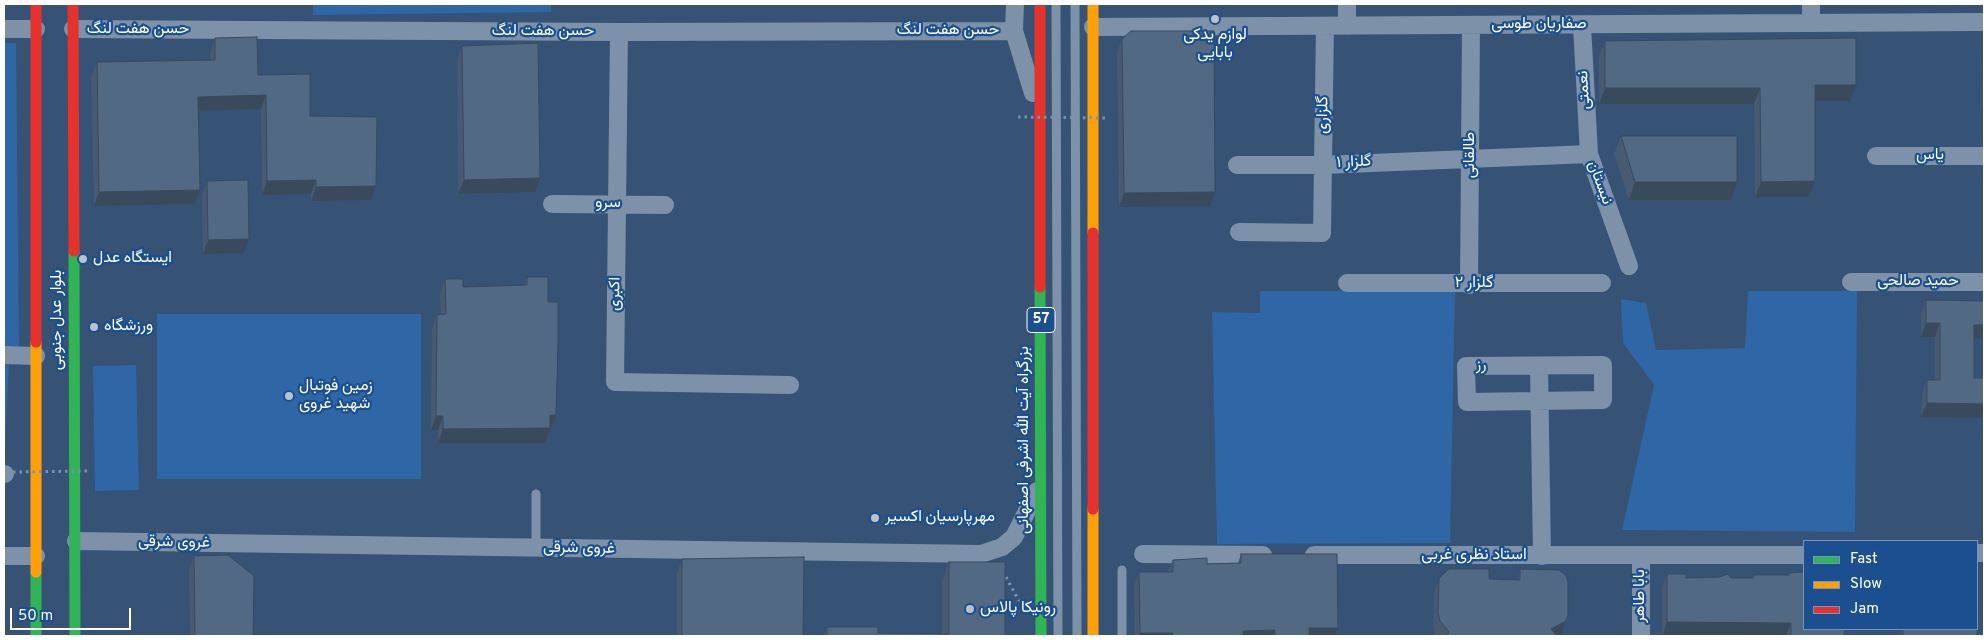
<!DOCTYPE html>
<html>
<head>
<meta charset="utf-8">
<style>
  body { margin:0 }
  #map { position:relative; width:1988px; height:640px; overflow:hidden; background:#365274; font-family:Overpass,sans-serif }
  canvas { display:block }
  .frame { position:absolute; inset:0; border:5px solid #fff; pointer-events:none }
  .legend { position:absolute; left:1803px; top:540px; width:175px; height:90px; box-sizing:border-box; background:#1b4f8f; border:1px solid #7695bc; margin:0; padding:6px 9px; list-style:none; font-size:15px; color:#fff }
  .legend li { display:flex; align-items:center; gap:10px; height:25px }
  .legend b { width:25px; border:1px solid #7695bc }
  .scale { position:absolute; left:10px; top:608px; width:121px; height:22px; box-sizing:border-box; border:2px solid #fff; border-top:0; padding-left:6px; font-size:15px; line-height:18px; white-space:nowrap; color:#fff; -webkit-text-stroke:4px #1b4f8f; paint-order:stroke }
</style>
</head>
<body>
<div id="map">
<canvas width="1988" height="640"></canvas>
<div class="frame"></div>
<ul class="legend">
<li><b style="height:6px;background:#30b455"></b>Fast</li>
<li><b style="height:6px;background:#ff9f0a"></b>Slow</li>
<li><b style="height:6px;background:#e5322d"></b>Jam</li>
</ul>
<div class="scale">50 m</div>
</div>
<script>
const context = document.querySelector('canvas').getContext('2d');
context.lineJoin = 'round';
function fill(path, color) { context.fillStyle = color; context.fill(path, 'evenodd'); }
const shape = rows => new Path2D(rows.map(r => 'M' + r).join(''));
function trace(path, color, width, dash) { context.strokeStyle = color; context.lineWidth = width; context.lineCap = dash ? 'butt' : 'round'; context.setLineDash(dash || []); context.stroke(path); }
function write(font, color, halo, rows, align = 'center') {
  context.font = font + ' Overpass,Vazirmatn,sans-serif'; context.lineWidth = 4.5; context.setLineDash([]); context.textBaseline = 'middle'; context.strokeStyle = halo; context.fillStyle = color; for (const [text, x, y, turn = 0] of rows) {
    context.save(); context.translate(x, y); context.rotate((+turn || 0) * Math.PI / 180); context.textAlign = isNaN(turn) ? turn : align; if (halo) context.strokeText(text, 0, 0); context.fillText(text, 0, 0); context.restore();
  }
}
const green = shape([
  [313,4,551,4,551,12,313,15],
  [4,43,16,43,19,346,4,346],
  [1260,291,1455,291,1450,543,1217,544,1212,312,1260,313],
  [1748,291,1857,291,1855,532,1622,530,1654,385,1623,343,1621,299,1646,303,1656,350,1745,348],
  [157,314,421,314,421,479,157,479],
  [4,362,9,362,4,466],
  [136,365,139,490,95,491,93,366]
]);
const path = shape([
  [1006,577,1019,601]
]);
const lane = shape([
  [1056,4,1058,636],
  [1075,4,1077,636],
  [536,494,536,548],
  [1122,570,1122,636]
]);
const street = shape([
  [1015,4,1014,31,1033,93],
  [1347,4,1347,26],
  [1811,4,1811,23],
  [1582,25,1589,154],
  [1093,27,1984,22],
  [4,29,36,29],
  [73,29,619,32,1014,31],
  [619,32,615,382,790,385],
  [1876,156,1984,156],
  [1237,165,1323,165,1589,154,1629,266],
  [552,204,665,205],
  [1239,232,1322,233,1325,26],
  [1851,282,1984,282],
  [1347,283,1602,283],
  [1469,285,1471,25],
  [4,355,36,356],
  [1603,365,1603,400,1467,402,1466,366,1603,365],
  [1539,366,1542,556],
  [4,474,5,474],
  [76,541,981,554,1002,547,1014,537,1037,491],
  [1977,553,1984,553],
  [1143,554,1263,555],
  [1314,555,1804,555],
  [4,556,36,556],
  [1641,556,1641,636]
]);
const fast = shape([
  [74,251,75,636],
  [1040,287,1041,636],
  [36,572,36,636]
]);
const slow = shape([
  [1093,4,1093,233],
  [36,342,36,572],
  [1093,509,1093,636]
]);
const jam = shape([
  [36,4,36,342],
  [73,4,74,251],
  [1040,4,1040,287],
  [1093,233,1093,509]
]);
const pathBridge = shape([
  [1018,117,1107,118],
  [13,472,87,471]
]);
const wall = shape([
  [215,38,258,75,310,116,376,186,371,200,311,201,311,194,262,195,261,109,198,111,200,190,195,204,94,206,91,76,97,62,210,60,210,53],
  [1122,39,1210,206,1119,207,1117,53],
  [1984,39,1984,108,1982,108,1983,43],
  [1605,41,1850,101,1815,101,1809,197,1755,197,1754,104,1599,104,1599,57],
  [462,46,540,178,535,192,458,194,457,60],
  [1621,136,1737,182,1731,200,1629,200,1614,154],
  [207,181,243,253,203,254,202,195],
  [527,277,548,302,556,415,545,443,438,443,438,430,431,430,432,329,437,315,441,314,440,294,445,279,463,287,524,286],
  [1926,300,1980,339,1974,339,1974,378,1981,418,1921,417,1922,394,1927,380,1935,380,1935,337,1921,337,1921,314],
  [1984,423,1984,495,1983,495,1983,428],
  [1241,554,1335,636,1135,636,1134,586,1139,572,1168,572,1173,560,1207,564,1238,563],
  [194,556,253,636,190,636,189,570],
  [682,559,803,636,677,636,677,573],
  [949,562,1005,636,824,636,827,627,878,633,942,634,942,581],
  [1520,569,1568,615,1561,635,1558,636,1436,636,1435,635,1433,627,1434,593,1439,579,1517,580],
  [1789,573,1846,631,1844,636,1662,636,1662,588,1667,574,1686,578,1752,578,1753,575,1789,575],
  [1902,629,1977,629,1977,636,1900,636]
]);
const shadedWall = shape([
  [1815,85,1856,85,1850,101,1809,101],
  [1605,88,1760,88,1754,104,1599,104],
  [266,95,261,109,193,111,198,97],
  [540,178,535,192,458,194,464,180],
  [316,180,311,194,262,195,267,181],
  [1815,181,1809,197,1755,197,1761,182],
  [1635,182,1737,182,1731,200,1629,200],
  [376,186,371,200,311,201,316,187],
  [200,190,195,204,94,206,99,192],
  [1215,192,1210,206,1119,207,1124,193],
  [249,239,243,253,203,254,208,240],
  [1926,323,1940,323,1935,337,1921,337],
  [1974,325,1984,325,1984,329,1980,339,1969,339],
  [1927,403,1984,404,1984,408,1981,418,1921,417],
  [550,415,556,415,545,443,438,443,443,429],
  [436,416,443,416,438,430,431,430],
  [1566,621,1561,635,1558,636,1548,636,1551,629],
  [1667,622,1791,623,1786,636,1662,636],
  [1309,628,1338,628,1335,636,1306,636],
  [1275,630,1273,636,1241,636,1243,631],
  [1140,633,1173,633,1172,636,1139,636]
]);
const building = shape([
  [1131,31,1214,31,1215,192,1124,193,1122,39,1131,31],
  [257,37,258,75,310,74,310,116,377,117,376,186,316,187,316,180,267,181,266,95,198,97,200,190,99,192,97,62,215,60,215,38,257,37],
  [1856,38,1856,85,1815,85,1815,181,1761,182,1760,88,1605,88,1605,41,1856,38],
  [538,43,540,178,464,180,462,46,538,43],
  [1621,136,1737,136,1737,182,1635,182,1621,136],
  [248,180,249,239,208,240,207,181,248,180],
  [527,277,548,277,548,302,558,302,558,342,556,415,550,415,550,428,443,429,443,416,436,416,437,315,446,314,445,279,463,279,463,287,527,285,527,277],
  [1926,300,1984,301,1984,325,1974,325,1974,378,1984,378,1984,404,1927,403,1927,380,1940,380,1940,323,1926,323,1926,300],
  [1241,554,1337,554,1338,628,1309,628,1309,636,1275,636,1275,630,1243,631,1243,636,1173,636,1173,633,1140,633,1139,572,1173,572,1173,560,1207,558,1207,564,1241,563,1241,554],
  [228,555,254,576,253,636,195,636,194,556,228,555],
  [804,557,803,636,682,636,682,559,804,557],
  [949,562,1005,562,1005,636,827,636,827,627,878,627,878,633,949,634,949,562],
  [1449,569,1489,569,1489,579,1520,580,1520,569,1559,570,1566,575,1568,582,1568,615,1566,621,1551,629,1557,636,1447,636,1449,632,1440,621,1438,613,1439,579,1443,574,1449,569],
  [1804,572,1804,629,1846,629,1846,631,1844,631,1844,636,1791,636,1791,623,1667,622,1667,574,1686,574,1686,578,1719,577,1728,574,1731,578,1753,578,1753,575,1789,575,1789,573,1804,572],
  [1977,573,1978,573,1977,636,1903,636,1903,629,1977,629,1977,573]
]);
const markers = [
  [1215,19,5,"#b9c2ce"],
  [83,259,5,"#b9c2ce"],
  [94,327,5,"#b9c2ce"],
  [289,396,5,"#b9c2ce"],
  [875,518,5,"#b9c2ce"],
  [970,609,5,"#b9c2ce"]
];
const shields = [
  [1041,320,28]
];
const shieldNames = [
  ["57",1041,320]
];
const streetNames = [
  ["صفاریان طوسی",1539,25],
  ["حسن هفت لنگ",138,30],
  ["حسن هفت لنگ",948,31],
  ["حسن هفت لنگ",543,32],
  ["نعمتی",1585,90,-93],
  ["گلزاری",1324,115,-89],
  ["طالقانی",1471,155,-90],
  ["یاس",1930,156],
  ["گلزار ۱",1354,163,-3],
  ["نیستان",1599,183,70],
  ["سرو",608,204],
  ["حمید صالحی",1918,282],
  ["گلزار ۲",1474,284],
  ["اکبری",616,294,-89],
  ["بلوار عدل جنوبی",58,320,-90],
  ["رز",1481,366,-1],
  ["بزرگراه آیت الله اشرفی اصفهانی",1025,440,-90],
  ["غروی شرقی",174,543,1],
  ["غروی شرقی",579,549,1],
  ["استاد نظری غربی",1474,556],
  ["بابا طاهر",1641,596,-90]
];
const poiNames = [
  ["لوازم یدکی",1215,36,"center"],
  ["بابایی",1215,54,"center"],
  ["ایستگاه عدل",93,259],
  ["ورزشگاه",104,327],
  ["زمین فوتبال",299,387],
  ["شهید غروی",299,405],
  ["مهرپارسیان اکسیر",885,518],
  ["رونیکا پالاس",980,609]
];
fill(green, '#2f66a5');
trace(path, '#7d92a8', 3, [2.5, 4]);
trace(lane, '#7d92a8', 9);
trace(street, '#7d92a8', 18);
trace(fast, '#30b455', 11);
trace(slow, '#ff9f0a', 11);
trace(jam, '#e5322d', 11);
trace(pathBridge, '#7d92a8', 3, [2.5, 4]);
fill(wall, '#475a72');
fill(shadedWall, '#394a5c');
fill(building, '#526984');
trace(building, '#394a5c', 1);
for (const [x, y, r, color] of markers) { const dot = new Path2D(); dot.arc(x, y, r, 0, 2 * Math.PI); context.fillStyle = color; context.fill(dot); trace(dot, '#1b4f8f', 2); }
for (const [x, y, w] of shields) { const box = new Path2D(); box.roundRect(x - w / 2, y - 12.5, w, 25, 4); context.fillStyle = '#1b4f8f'; context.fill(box); trace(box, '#fff', 1); }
write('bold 15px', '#fff', null, shieldNames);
write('16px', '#fff', '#1b4f8f', streetNames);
write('16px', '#fff', '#1b4f8f', poiNames, 'left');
</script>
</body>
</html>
